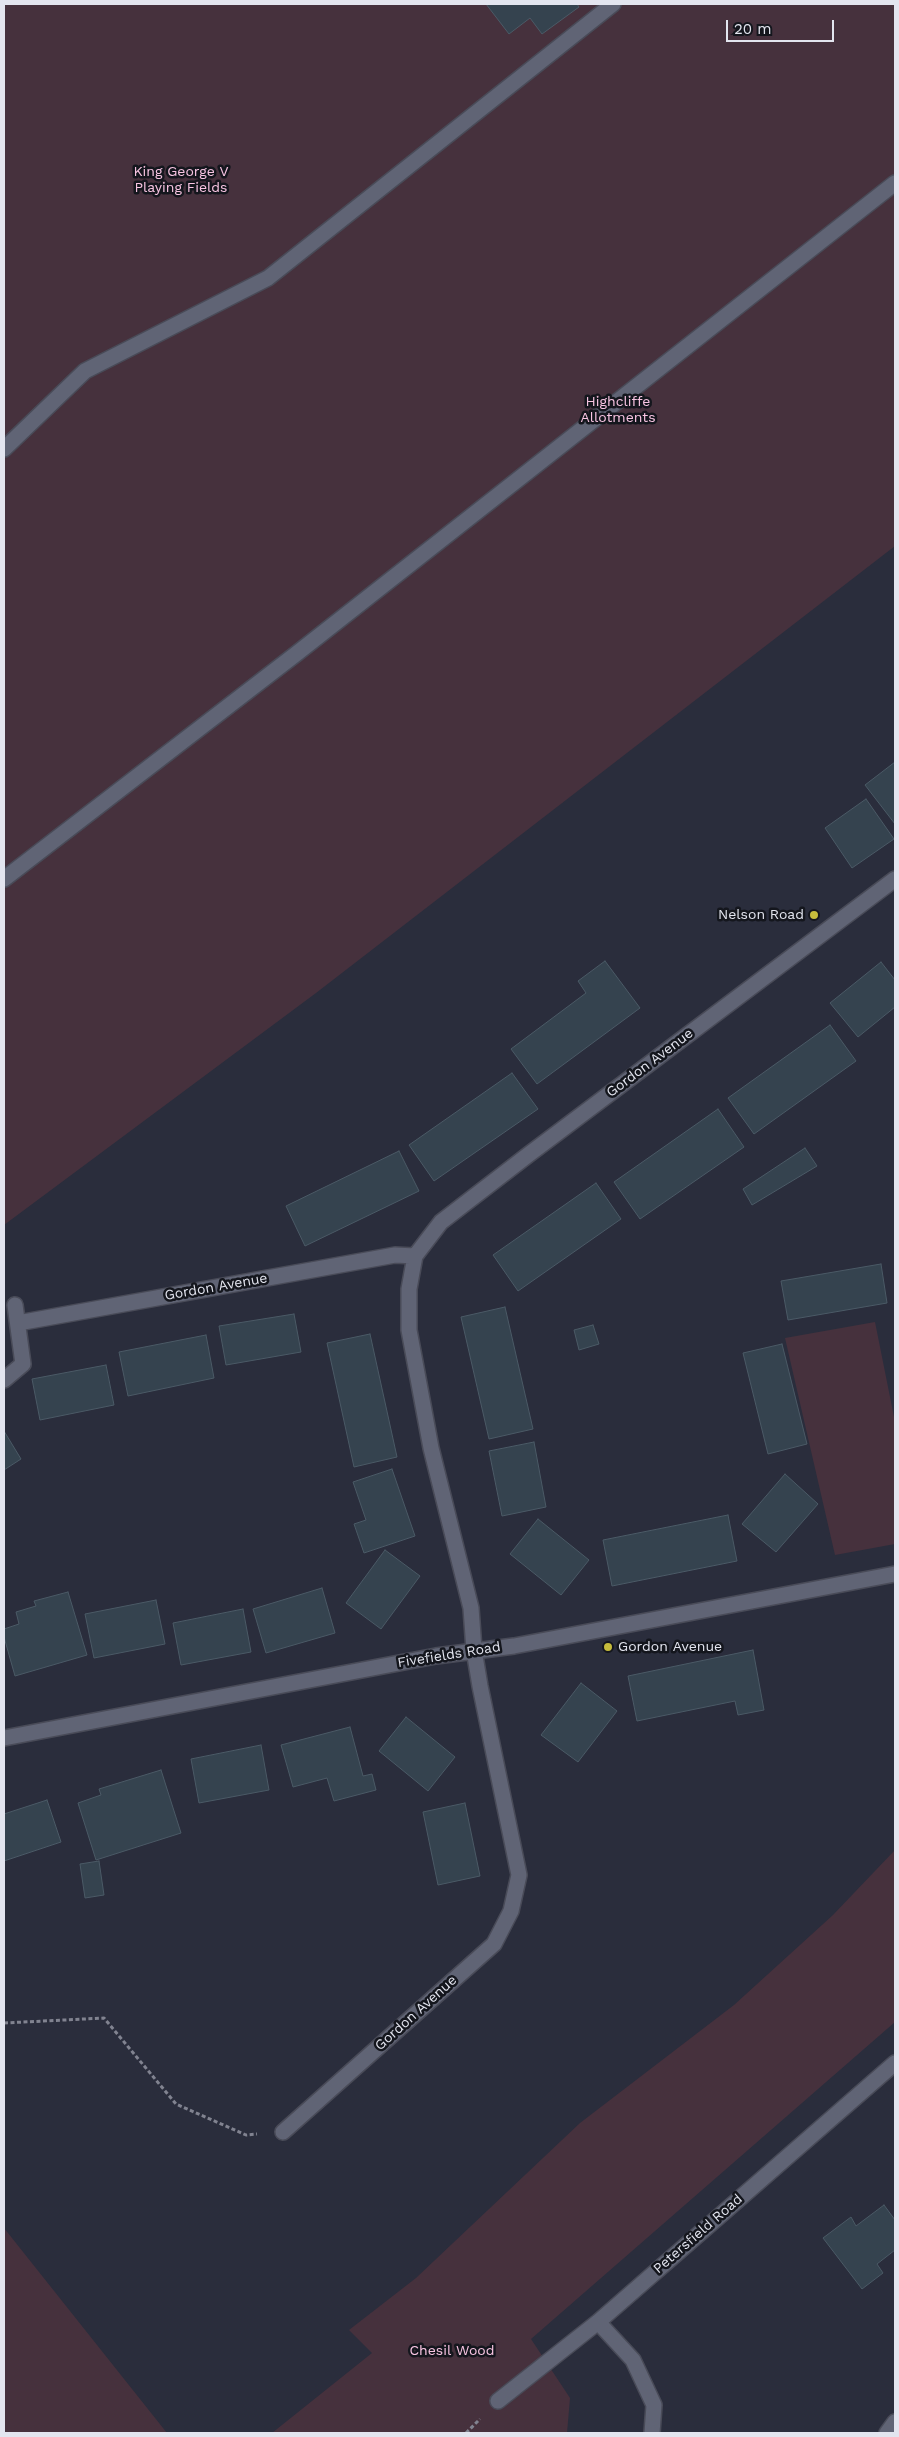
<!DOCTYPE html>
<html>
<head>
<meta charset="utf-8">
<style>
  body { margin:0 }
  #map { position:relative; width:899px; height:2437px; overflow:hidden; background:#2a2d3c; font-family:"Work Sans",sans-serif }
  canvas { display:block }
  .frame { position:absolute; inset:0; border:5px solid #e3e5ef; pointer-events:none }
  .scale { position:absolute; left:726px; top:20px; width:108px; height:22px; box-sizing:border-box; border:2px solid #e3e5ef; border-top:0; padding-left:6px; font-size:15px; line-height:18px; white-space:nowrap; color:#e3e5ef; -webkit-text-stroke:4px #14161d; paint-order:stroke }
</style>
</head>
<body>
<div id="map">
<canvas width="899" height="2437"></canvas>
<div class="frame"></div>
<div class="scale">20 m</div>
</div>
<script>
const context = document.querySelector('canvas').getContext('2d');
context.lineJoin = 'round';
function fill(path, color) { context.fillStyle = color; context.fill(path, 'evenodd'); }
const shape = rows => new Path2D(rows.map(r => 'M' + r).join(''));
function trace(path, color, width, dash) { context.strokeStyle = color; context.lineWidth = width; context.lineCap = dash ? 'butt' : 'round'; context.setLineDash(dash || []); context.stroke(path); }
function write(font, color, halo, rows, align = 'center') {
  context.font = font + ' "Work Sans",sans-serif'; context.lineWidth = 5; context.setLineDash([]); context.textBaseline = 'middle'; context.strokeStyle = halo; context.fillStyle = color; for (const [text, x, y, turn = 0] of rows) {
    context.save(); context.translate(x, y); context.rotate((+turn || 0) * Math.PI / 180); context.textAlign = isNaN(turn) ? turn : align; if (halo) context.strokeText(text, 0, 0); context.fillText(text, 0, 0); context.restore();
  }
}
const green = shape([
  [4,4,895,4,895,546,316,993,4,1225],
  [875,1322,895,1422,895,1544,835,1555,785,1338],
  [895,1850,895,2022,531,2339,570,2398,567,2433,272,2433,372,2353,349,2330,416,2278,580,2123,734,2005,833,1915],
  [4,2228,167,2433,4,2433]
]);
const building = shape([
  [486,4,577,4,579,7,542,34,530,18,509,34,486,4],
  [895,762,895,824,865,785,895,762],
  [866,799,894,839,852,868,825,828,866,799],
  [605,961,640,1008,537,1084,511,1049,586,993,578,981,605,961],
  [881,962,895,980,895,1007,858,1037,830,1003,881,962],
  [830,1025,856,1061,754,1134,728,1098,830,1025],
  [512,1073,538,1109,434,1181,409,1145,512,1073],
  [718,1109,744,1147,640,1219,614,1182,718,1109],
  [805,1148,817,1166,752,1205,743,1189,805,1148],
  [399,1151,419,1191,305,1246,286,1206,399,1151],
  [596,1183,621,1219,518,1291,493,1255,596,1183],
  [881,1264,887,1303,788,1320,781,1281,881,1264],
  [505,1307,533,1429,489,1439,461,1317,505,1307],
  [294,1314,301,1352,226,1365,219,1326,294,1314],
  [593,1325,599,1344,579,1350,574,1330,593,1325],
  [370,1334,397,1457,354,1467,327,1343,370,1334],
  [206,1335,214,1378,128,1396,119,1352,206,1335],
  [782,1344,807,1444,768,1454,743,1353,782,1344],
  [106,1365,114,1405,40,1420,32,1379,106,1365],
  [4,1431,21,1459,4,1470,4,1431],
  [534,1442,546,1507,502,1516,489,1451,534,1442],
  [392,1469,415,1536,364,1553,354,1524,366,1520,353,1482,392,1469],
  [785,1474,818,1504,776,1552,742,1524,785,1474],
  [728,1515,737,1561,612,1586,603,1540,728,1515],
  [538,1519,589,1560,561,1595,510,1554,538,1519],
  [385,1550,420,1576,381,1629,346,1603,385,1550],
  [322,1588,335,1633,266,1653,253,1609,322,1588],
  [68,1592,87,1655,15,1676,4,1637,4,1629,19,1624,16,1612,36,1606,34,1601,68,1592],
  [156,1600,165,1644,94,1658,85,1614,156,1600],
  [243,1609,251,1652,181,1665,173,1623,243,1609],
  [753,1650,764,1710,738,1715,735,1701,637,1721,628,1676,753,1650],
  [581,1683,617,1711,578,1762,541,1735,581,1683],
  [406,1717,455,1757,428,1791,379,1751,406,1717],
  [350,1727,363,1776,372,1774,376,1790,334,1801,327,1778,293,1787,281,1745,350,1727],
  [261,1745,269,1790,199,1803,191,1759,261,1745],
  [161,1770,181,1833,96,1860,78,1803,101,1795,99,1789,161,1770],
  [47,1800,61,1842,4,1861,4,1814,47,1800],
  [465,1803,480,1876,438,1885,423,1812,465,1803],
  [99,1861,104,1895,85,1898,80,1864,99,1861],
  [884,2205,895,2220,895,2250,877,2264,883,2273,862,2289,823,2238,851,2217,856,2226,884,2205]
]);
const path = shape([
  [4,2023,104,2018,176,2104,246,2135,257,2134],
  [466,2433,480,2419]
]);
const lane = shape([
  [4,449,85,371,268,278,613,4],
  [4,879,296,654,895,183]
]);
const street = shape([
  [18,1323,395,1255,415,1256],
  [4,1380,23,1364,15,1305],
  [4,1738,436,1656,514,1646,895,1574],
  [283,2132,494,1944,511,1911,519,1875,480,1686,474,1650,471,1608,431,1448,409,1330,409,1289,415,1256,441,1222,528,1155,895,879],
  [598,2322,633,2360,654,2405,652,2433],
  [498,2401,598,2322,895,2063],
  [887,2433,895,2422]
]);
const markers = [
  [814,915,5,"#c6bc3c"],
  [608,1647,5,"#c6bc3c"]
];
const parkNames = [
  ["King George V",181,172],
  ["Playing Fields",181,188],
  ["Highcliffe",618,402],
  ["Allotments",618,418],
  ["Chesil Wood",452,2351]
];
const poiNames = [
  ["Nelson Road",804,915],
  ["Gordon Avenue",618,1647,"left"]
];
const streetNames = [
  ["Gordon Avenue",650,1063,-37],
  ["Gordon Avenue",216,1287,-10],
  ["Fivefields Road",449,1655,-9],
  ["Gordon Avenue",416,2013,-42],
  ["Petersfield Road",698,2234,-41]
];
fill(green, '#46313d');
fill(building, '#35434f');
trace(building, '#4b5a66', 1);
trace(lane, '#494b58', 18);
trace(street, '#494b58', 18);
trace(path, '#818390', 3, [4, 2.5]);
trace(lane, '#606475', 15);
trace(street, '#606475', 15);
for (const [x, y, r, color] of markers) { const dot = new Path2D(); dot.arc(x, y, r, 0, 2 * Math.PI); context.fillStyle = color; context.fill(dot); trace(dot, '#14161d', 2); }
write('14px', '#f9c5e3', '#14161d', parkNames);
write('14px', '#e3e5ef', '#14161d', poiNames, 'right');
write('14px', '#e3e5ef', '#14161d', streetNames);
</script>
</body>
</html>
